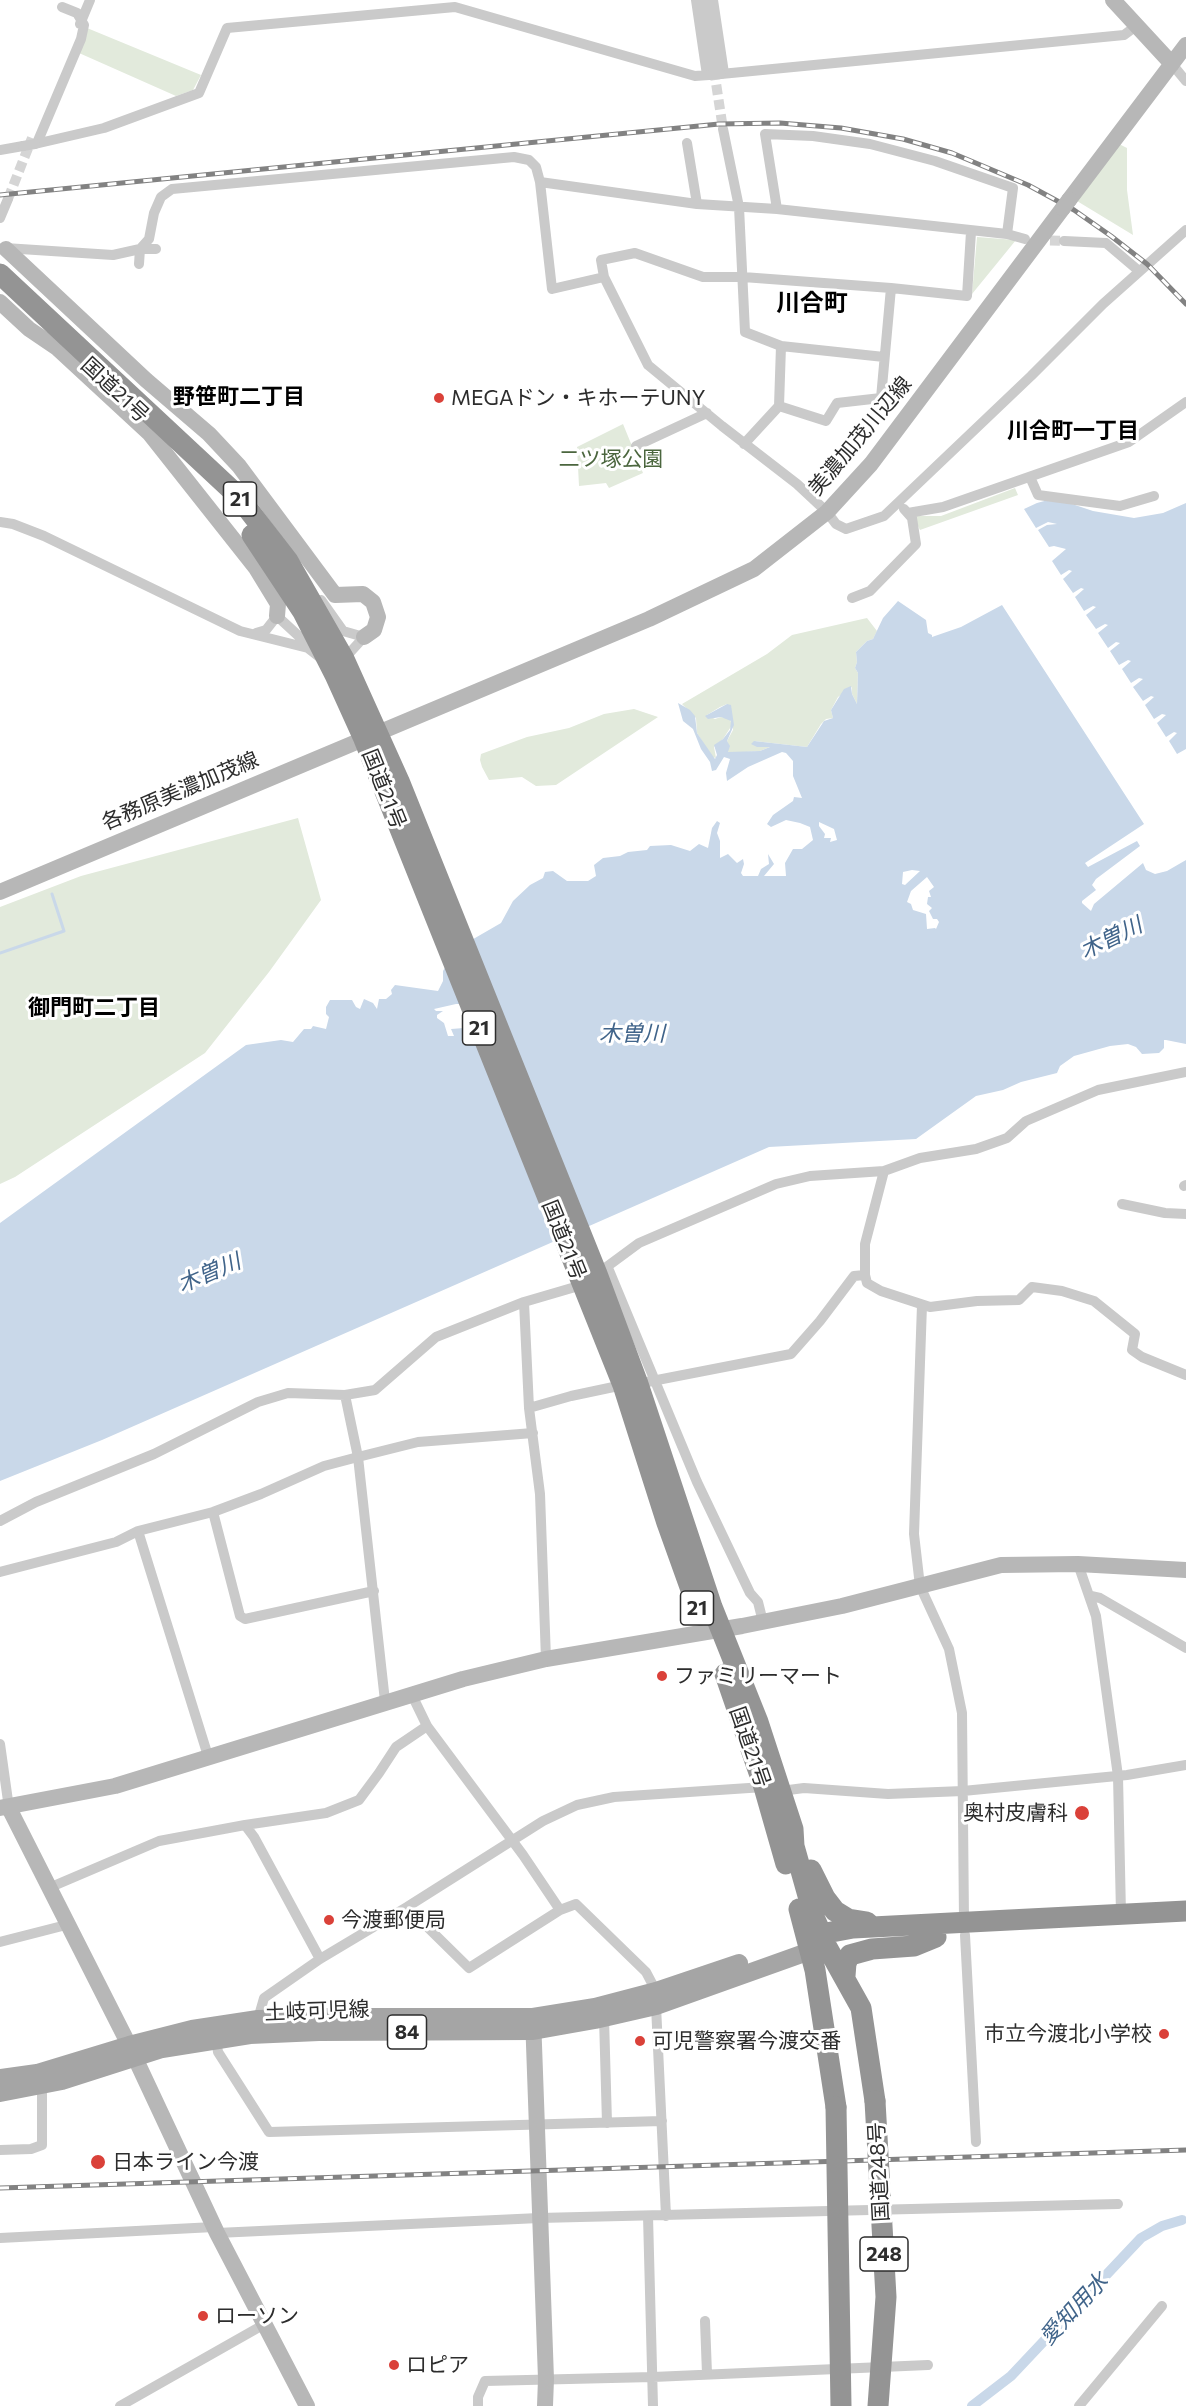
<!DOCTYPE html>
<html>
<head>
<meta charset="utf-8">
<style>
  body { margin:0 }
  canvas { display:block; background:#fff }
</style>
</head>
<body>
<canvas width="1186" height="2406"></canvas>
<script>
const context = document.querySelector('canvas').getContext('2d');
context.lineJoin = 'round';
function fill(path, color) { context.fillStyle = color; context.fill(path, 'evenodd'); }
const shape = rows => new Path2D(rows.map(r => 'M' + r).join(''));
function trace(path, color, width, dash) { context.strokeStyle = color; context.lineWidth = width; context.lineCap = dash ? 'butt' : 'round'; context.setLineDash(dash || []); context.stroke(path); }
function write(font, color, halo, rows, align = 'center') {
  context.font = font + ' Commissioner,"Noto Sans JP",sans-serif'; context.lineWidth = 6; context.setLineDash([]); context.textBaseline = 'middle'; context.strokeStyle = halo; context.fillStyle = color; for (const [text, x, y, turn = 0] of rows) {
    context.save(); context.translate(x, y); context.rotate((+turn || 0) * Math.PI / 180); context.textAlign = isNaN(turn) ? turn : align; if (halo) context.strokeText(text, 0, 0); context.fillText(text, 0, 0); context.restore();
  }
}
const green = shape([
  [87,28,201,75,193,90,176,96,79,53],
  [1119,144,1127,148,1127,190,1133,235,1077,201],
  [977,237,1016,240,972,294],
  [623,424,643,473,609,488,606,483,579,486,577,447],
  [1015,488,1018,495,920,530,913,516,941,516],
  [867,618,877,631,873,639,867,641,856,652,857,662,855,668,858,673,857,704,852,694,852,687,838,697,831,710,833,718,826,719,821,724,807,747,754,741,770,747,760,751,730,753,727,751,729,748,727,741,733,730,733,721,727,704,720,707,707,715,715,719,721,717,730,719,732,725,723,739,714,747,716,758,712,757,697,733,696,718,682,704,767,654,792,635],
  [634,709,658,717,556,785,536,786,522,777,489,780,482,767,480,760,481,754,527,737,569,728,604,714],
  [298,818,321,900,269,972,205,1053,15,1177,0,1184,0,907,81,876]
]);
const water = shape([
  [1048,500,1072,504,1093,511,1134,518,1163,513,1186,503,1186,749,1177,754,1169,741,1177,733,1174,732,1166,737,1157,723,1166,715,1162,714,1154,719,1145,705,1154,697,1151,696,1143,701,1133,687,1143,679,1139,678,1131,683,1122,669,1131,661,1128,660,1119,665,1110,651,1120,643,1116,642,1108,648,1098,633,1108,625,1105,624,1096,629,1086,615,1096,607,1093,606,1084,611,1075,597,1084,589,1081,588,1073,593,1063,579,1072,571,1069,570,1061,575,1052,561,1066,549,1054,546,1049,547,1038,530,1047,525,1057,524,1048,522,1036,528,1024,509,1037,503],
  [898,601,926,620,928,633,932,635,932,637,961,627,1002,605,1144,824,1085,863,1088,867,1137,841,1140,846,1096,879,1092,885,1096,890,1082,901,1082,903,1091,911,1094,904,1143,863,1146,870,1155,874,1167,871,1186,860,1186,1044,1166,1040,1164,1040,1164,1048,1159,1053,1142,1054,1136,1047,1128,1044,1110,1046,1074,1056,1060,1066,1057,1073,1021,1082,1003,1090,976,1096,916,1139,769,1147,102,1440,0,1481,0,1223,246,1045,281,1040,293,1042,304,1029,311,1029,313,1026,326,1029,329,1017,326,1014,326,1007,330,1000,352,1000,356,1007,360,1009,364,999,373,1003,377,1009,379,999,386,999,392,994,391,990,395,985,438,991,443,981,443,971,456,949,501,923,513,901,530,885,543,878,545,872,553,871,567,881,588,881,596,876,594,865,603,858,620,856,628,852,647,850,650,846,671,845,690,851,699,844,708,848,712,828,717,821,720,823,717,833,720,841,720,858,728,854,737,863,743,859,744,864,741,873,743,876,758,876,761,869,769,864,768,854,774,864,764,876,786,876,785,863,793,849,802,849,813,840,810,827,800,823,786,820,771,827,767,824,773,815,793,801,794,797,802,798,793,776,793,761,786,753,782,752,748,767,727,781,726,773,730,759,724,757,716,770,712,771,710,762,701,749,693,729,683,721,678,703,690,710,695,716,697,733,715,759,717,755,714,745,723,739,730,730,731,721,721,717,708,719,705,716,727,704,731,705,734,725,727,741,730,746,728,752,760,751,770,747,757,747,751,744,754,741,807,747,824,721,833,718,831,710,844,689,851,686,852,694,857,704,858,673,855,668,857,662,856,652,867,641,873,639,883,618],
  [819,822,834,829,837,840,830,842,831,838,824,838,825,834,819,826],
  [912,870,920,871,905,885,902,884,903,872],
  [927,877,934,887,929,891,931,897,928,897,927,904,932,908,929,911,933,919,937,919,939,922,936,929,935,928,927,929,926,914,913,910,911,904,907,902,911,891],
  [456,1004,463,1004,469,1024,464,1028,451,1029,454,1036,448,1036,444,1023,437,1018,437,1015,443,1011,436,1011,434,1009]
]);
const stream = shape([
  [0,953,64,931,52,894]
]);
const canal = shape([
  [972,2406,1011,2376,1141,2238,1162,2226,1182,2220]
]);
const streetTunnel = shape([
  [714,70,723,129],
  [8,199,32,138],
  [1035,240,1064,241]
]);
const street = shape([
  [696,0,707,75],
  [705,0,714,70],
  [713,0,724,73],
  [80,24,90,0],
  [1172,64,1186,81],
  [721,74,1124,35,1136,26],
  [723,129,739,207,745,332,781,346,779,406,744,444],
  [37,143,81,39,84,25,77,13,62,7],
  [687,143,697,204],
  [35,144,104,128,199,93,227,28,455,7,695,76,709,75],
  [0,150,23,146],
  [540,182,697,204,777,209,1007,234,1025,239],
  [777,209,765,134,813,136,870,144,935,161,1013,188,1007,234],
  [0,218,8,199],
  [1064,241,1106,243,1139,271],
  [5,248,113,255,140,249,149,239,154,213,161,197,172,189,514,157,529,160,536,167,540,182,552,289,604,277,648,365,722,426,797,484,827,512,836,524,846,529,884,516,1031,376,1103,304,1186,230],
  [139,264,140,249,156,249],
  [604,277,601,260,635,253,703,277,743,277,891,288,967,296,971,232],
  [781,346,884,357],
  [779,406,826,421,837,403,881,398,891,288],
  [636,446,707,413],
  [1030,477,1038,495,1120,506,1154,496],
  [908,513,943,507,1129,442,1186,402],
  [0,522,13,524,44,536,240,631,308,648,322,659],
  [852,598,870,591,916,544,912,518,904,509],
  [321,600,343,631,364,637],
  [256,633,266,630,277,616,303,640,308,648],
  [344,659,364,637],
  [884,1171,865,1244,865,1275,867,1283,881,1291,930,1307,977,1301,1019,1300,1032,1287,1062,1291,1094,1301,1135,1334,1132,1350,1142,1357,1186,1375],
  [1184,1186,1186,1185],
  [1122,1204,1165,1213,1186,1214],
  [608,1268,697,1482,750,1593,758,1602,763,1622],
  [597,1274,639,1243,776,1184,810,1176,884,1171,920,1158,976,1149,1007,1138,1026,1121,1098,1090,1186,1072],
  [524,1302,529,1408,540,1494,546,1659],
  [922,1305,914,1534,920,1586,949,1649,962,1713,964,1921],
  [647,1382,791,1354,820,1321,854,1276,865,1275],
  [345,1395,358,1457,385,1701],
  [529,1408,571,1396,623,1385],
  [213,1512,240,1616,245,1619,374,1591],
  [0,1521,36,1502,154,1454,258,1402,288,1393,345,1395,375,1390,436,1337,524,1302,582,1285],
  [138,1531,208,1756],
  [1078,1564,1096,1616,1118,1776,1121,1914],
  [0,1572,116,1542,138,1531,213,1512,261,1494,324,1466,358,1457,418,1442,533,1433],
  [1091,1596,1100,1598,1186,1648],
  [411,1693,427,1726,523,1855,560,1910],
  [0,1744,9,1808],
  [781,1791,804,1788,888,1794,963,1791,1127,1775,1186,1765],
  [245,1825,254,1837,320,1959],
  [51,1887,159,1841,245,1825,326,1813,359,1800,379,1773,396,1747,427,1726],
  [407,1907,469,1968,560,1910,576,1904,646,1972,656,1991],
  [965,1935,976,2142],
  [0,1942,70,1924],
  [656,2006,666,2216],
  [604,2018,607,2123],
  [258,2019,264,1998,320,1959,407,1907,543,1821,577,1805,614,1797,764,1787],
  [216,2039,218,2052,269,2132,662,2121],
  [0,2150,31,2149,42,2145,42,2093,39,2086],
  [648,2216,653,2406],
  [217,2233,539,2218,1118,2204],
  [0,2238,214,2227],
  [705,2321,707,2374],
  [120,2406,263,2325],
  [478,2406,478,2397,485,2381,653,2377,928,2365],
  [1079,2406,1162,2306]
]);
const secondary = shape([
  [1113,0,1172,64],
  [1069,200,1186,45],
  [6,249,146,380,209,434,239,466,335,595,363,594,373,602,378,617,374,630,364,637],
  [0,302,29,329,57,348,150,434,256,568,278,604,277,616],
  [0,892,649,619,754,569,827,512,871,464,1063,208],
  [0,1808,115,1786,463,1679,546,1659,742,1626,842,1606,1001,1565,1078,1564,1186,1570],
  [9,1808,129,2045,217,2233,307,2406],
  [533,2017,546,2379,545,2406]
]);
const primary = shape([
  [0,2078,37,2073,129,2045,192,2029,258,2019,306,2017,533,2017,595,2007,656,1991,739,1963],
  [0,2093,62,2081,162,2049,250,2035,319,2032,533,2031,595,2020,656,2006,810,1951]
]);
const highway = shape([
  [0,274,237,495,288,561,344,659,399,781,597,1274,638,1384,712,1607,758,1722,793,1829,794,1846,814,1917,827,1947,861,2008,875,2101],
  [252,535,303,612,335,675,364,739,623,1385,667,1523,700,1615],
  [725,1674,764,1787,786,1864],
  [811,1870,825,1898,835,1911,848,1919,867,1922],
  [799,1909,815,1970,836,2107],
  [810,1938,821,1934,853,1928,1186,1911],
  [845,1976,846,1963,850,1955,872,1949,914,1946,936,1937]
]);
const rail = shape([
  [0,195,719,124,780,123,841,128,903,139,952,153,1028,185,1074,210,1111,236,1147,264,1186,304],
  [0,2188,1186,2150]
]);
const streetBridge = shape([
  [709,75,721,74],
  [23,146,35,144]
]);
const secondaryBridge = shape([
  [1063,208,1069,200]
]);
const highwayBridge = shape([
  [875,2101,886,2297,878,2406],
  [836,2107,841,2406]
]);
const markers = [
  [439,398,6,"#da4139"],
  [662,1676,6,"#da4139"],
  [1082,1813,8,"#da4139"],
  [329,1920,6,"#da4139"],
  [1164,2034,6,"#da4139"],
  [640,2041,6,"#da4139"],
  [98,2162,8,"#da4139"],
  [203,2316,6,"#da4139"],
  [394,2365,6,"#da4139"]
];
const shields = [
  [240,499,33],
  [479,1028,33],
  [697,1608,33],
  [407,2032,39],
  [884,2254,48]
];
const shieldNames = [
  ["21",240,499],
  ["21",479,1028],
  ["21",697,1608],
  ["84",407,2032],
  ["248",884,2254]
];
const streetNames = [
  ["国道21号",115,390,43],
  ["美濃加茂川辺線",860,436,-50],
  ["国道21号",384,789,68],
  ["各務原美濃加茂線",180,791,-23],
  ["国道21号",564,1240,68],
  ["国道21号",750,1747,71],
  ["土岐可児線",317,2011,-2],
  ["国道248号",879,2172,-93]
];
const poiNames = [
  ["MEGAドン・キホーテUNY",451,398],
  ["ファミリーマート",674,1676],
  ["奥村皮膚科",1068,1813,"right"],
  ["今渡郵便局",341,1920],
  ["市立今渡北小学校",1152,2034,"right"],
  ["可児警察署今渡交番",652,2041],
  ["日本ライン今渡",112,2162],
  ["ローソン",215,2316],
  ["ロピア",406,2365]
];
const parkNames = [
  ["二ツ塚公園",611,459]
];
const neighbourhoodNames = [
  ["野笹町二丁目",239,397],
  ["川合町一丁目",1073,431],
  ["御門町二丁目",94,1008]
];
const waterNames = [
  ["木曽川",1111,938,-26],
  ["木曽川",632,1034],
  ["木曽川",209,1273,-23],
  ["愛知用水",1074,2309,-47]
];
const quarterNames = [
  ["川合町",812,303]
];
fill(green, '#e2eadc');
fill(water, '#c9d8e9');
trace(stream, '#c9d8e9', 3);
trace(canal, '#c9d8e9', 10);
trace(streetTunnel, '#d5d5d5', 10, [10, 5]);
trace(street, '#cacaca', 10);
trace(secondary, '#b7b7b7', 16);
trace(primary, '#a5a5a5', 18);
trace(highway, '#949494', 21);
trace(rail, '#828282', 5);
trace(rail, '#fff', 3, [9]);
trace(streetBridge, '#cacaca', 10);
trace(secondaryBridge, '#b7b7b7', 16);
trace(highwayBridge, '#949494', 21);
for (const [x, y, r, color] of markers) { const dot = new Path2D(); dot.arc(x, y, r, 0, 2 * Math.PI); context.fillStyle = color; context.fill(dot); trace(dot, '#fff', 2); }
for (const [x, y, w] of shields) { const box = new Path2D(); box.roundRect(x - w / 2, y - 17, w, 34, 4.5); context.fillStyle = '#fff'; context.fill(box); trace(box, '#2d2d2d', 1.5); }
write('bold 20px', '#2d2d2d', null, shieldNames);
write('21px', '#2d2d2d', '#fff', streetNames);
write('21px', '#2d2d2d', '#fff', poiNames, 'left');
write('21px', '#4b663e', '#fff', parkNames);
write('bold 22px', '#000', '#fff', neighbourhoodNames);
write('italic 22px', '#40648a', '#fff', waterNames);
write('bold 24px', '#000', '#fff', quarterNames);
</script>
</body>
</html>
